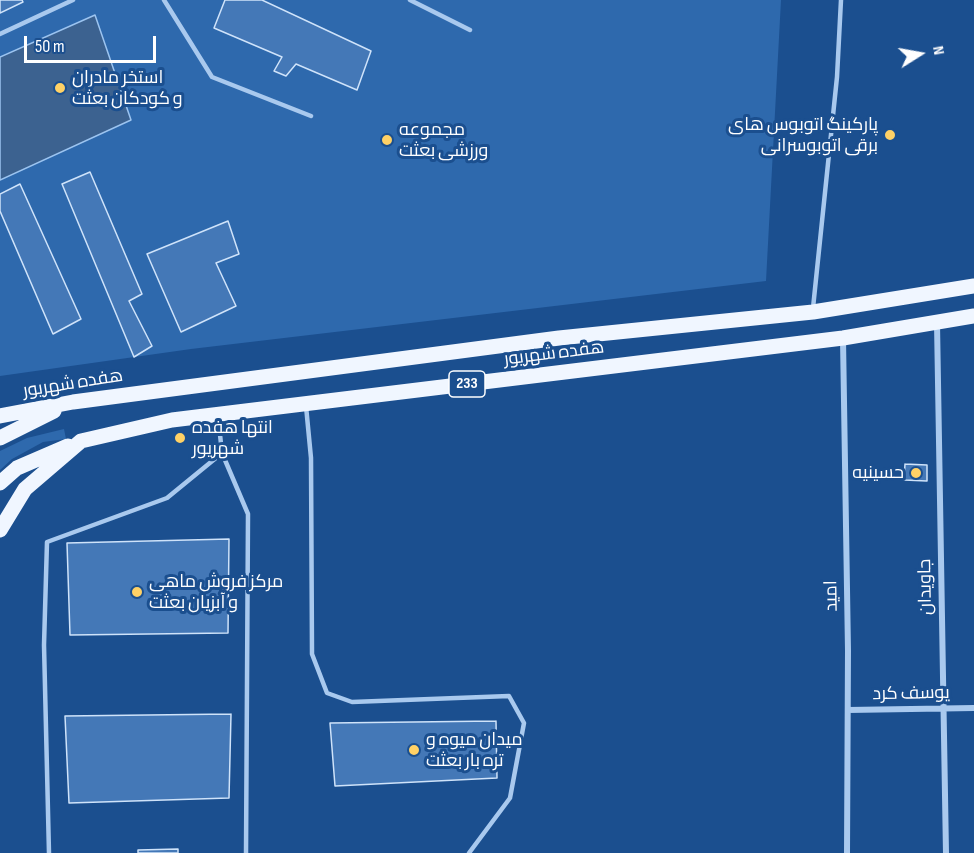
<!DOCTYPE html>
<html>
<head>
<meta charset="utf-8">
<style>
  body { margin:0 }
  #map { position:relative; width:974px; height:853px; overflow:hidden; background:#1b4f8f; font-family:"Sofia Sans Condensed",sans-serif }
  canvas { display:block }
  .north { position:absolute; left:890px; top:24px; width:60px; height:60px; -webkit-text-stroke:4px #1b4f8f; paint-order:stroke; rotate:79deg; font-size:16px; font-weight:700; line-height:24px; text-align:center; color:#fff }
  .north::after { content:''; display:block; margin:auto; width:21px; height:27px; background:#fff; clip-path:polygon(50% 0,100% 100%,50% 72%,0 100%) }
  .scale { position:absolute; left:24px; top:36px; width:132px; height:27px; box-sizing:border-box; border:3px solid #fff; border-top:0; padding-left:8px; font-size:18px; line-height:21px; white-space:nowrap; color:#fff; -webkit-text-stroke:4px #1b4f8f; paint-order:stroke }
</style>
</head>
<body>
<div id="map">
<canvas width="974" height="853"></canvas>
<div class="north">N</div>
<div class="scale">50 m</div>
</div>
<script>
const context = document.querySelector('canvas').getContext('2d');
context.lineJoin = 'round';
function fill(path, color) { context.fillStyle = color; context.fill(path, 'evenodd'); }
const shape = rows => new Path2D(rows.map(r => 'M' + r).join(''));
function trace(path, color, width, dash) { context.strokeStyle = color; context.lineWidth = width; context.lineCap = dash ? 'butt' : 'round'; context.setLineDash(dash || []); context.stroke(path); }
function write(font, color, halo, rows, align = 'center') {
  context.font = font + ' "Sofia Sans Condensed",Cairo,sans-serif'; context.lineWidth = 6; context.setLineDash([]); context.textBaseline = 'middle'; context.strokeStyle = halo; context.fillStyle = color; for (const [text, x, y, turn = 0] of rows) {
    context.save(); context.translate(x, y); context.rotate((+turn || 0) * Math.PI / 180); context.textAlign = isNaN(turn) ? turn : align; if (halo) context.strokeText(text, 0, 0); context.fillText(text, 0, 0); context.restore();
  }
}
const green = shape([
  [0,0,781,0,766,281,191,349,0,376],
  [64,429,66,439,43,442,12,459,0,470,0,451,27,438]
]);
const water = shape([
  [95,15,131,120,0,180,0,57,95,15]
]);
const building = shape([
  [0,0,22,0,23,2,0,13,0,0],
  [225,0,262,0,371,51,357,90,296,64,286,76,274,71,282,57,214,28,225,0],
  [90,172,142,294,129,301,152,346,134,357,62,184,90,172],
  [20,184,81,319,53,334,0,211,0,194,20,184],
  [228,221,239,254,216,263,236,306,181,332,147,254,228,221],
  [905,464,927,465,927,481,904,480,905,464],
  [229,539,228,633,70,635,67,543,229,539],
  [231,714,229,798,69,803,65,716,231,714],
  [496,721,497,778,335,786,330,723,496,721],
  [178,849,178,853,138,853,138,850,178,849]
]);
const lane = shape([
  [164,0,212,77,311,116],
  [410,0,470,30],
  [0,34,73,0],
  [813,308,837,77,841,0],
  [306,406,311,458,312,654,327,693,352,702,509,696,524,723,510,798,469,853],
  [222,453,248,514,246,853],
  [49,853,44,645,47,542,167,498,222,453,218,416]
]);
const street = shape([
  [937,323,946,853],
  [843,339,848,651,847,853],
  [848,710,974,708]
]);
const primary = shape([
  [0,416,73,402,559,338,813,312,974,286],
  [0,438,54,411],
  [0,483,17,468,68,446],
  [0,530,25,489,81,441,172,420,843,338,974,316]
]);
const markers = [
  [60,88,6,"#ffd166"],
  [890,135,6,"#ffd166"],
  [387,140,6,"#ffd166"],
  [180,438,6,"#ffd166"],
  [916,473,6,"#ffd166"],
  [137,592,6,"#ffd166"],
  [414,750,6,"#ffd166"]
];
const shields = [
  [467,384,36]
];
const shieldNames = [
  ["233",467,384]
];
const poiNames = [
  ["استخر مادران",72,78],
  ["و کودکان بعثت",72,99],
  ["پارکینگ اتوبوس های",878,125,"right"],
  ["برقی اتوبوسرانی",878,146,"right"],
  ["مجموعه",399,130],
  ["ورزشی بعثت",399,151],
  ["انتها هفده",192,428],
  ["شهریور",192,449],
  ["حسینیه",904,473,"right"],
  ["مرکز فروش ماهی",149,582],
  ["و آبزیان بعثت",149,603],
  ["میدان میوه و",426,740],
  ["تره بار بعثت",426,761]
];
const streetNames = [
  ["هفده شهریور",554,354,-7],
  ["هفده شهریور",73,384,-9],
  ["جاویدان",926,587,-91],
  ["امید",832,596,-91],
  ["یوسف کرد",911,694,-1]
];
fill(green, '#2e69ad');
fill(water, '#3c6290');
trace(water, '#9cc4f0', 1.5);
fill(building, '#4478b7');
trace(building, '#cfe3fa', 1.5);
trace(lane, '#a9c9ee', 4.5);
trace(street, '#a9c9ee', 6);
trace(primary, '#f0f6ff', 15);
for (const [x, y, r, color] of markers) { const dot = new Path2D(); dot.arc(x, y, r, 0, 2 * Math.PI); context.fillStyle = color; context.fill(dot); trace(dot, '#1b4f8f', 2); }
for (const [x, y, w] of shields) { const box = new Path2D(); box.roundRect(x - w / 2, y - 13, w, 26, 4.5); context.fillStyle = '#1b4f8f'; context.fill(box); trace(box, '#fff', 1.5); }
write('bold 16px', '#fff', null, shieldNames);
write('18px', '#fff', '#1b4f8f', poiNames, 'left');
write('18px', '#fff', '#1b4f8f', streetNames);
</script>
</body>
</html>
